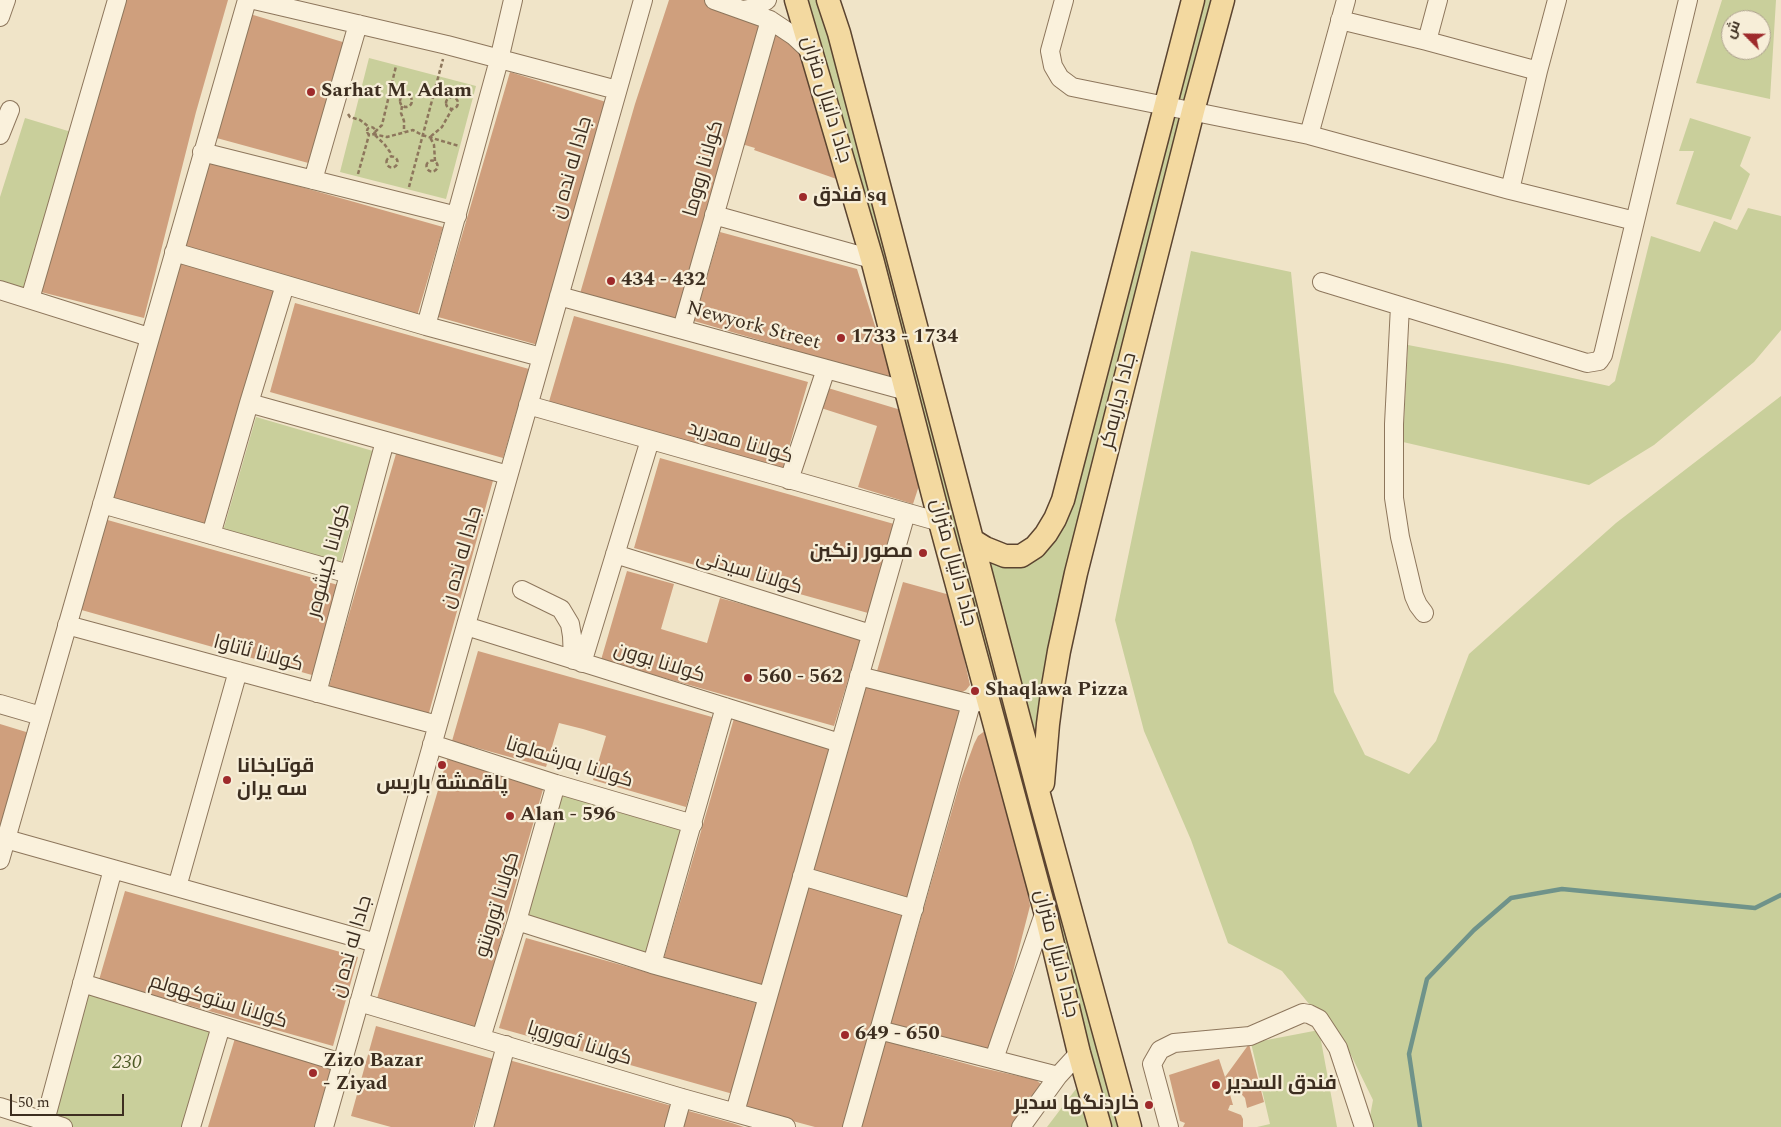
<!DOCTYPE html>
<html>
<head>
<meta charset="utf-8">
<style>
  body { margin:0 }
  #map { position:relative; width:1781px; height:1127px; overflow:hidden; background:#f0e4c8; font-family:Spectral,Cairo,serif }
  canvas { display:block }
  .north { position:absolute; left:1721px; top:10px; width:50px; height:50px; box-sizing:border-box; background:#f7eed8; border:1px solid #ada18e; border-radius:50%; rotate:293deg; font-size:14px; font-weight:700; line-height:20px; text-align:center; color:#3d2e20 }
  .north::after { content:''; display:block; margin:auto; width:18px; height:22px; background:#9e2a2b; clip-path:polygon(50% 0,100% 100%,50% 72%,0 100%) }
  .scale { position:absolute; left:10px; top:1094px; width:114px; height:22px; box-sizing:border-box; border:2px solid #3d2e20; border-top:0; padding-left:6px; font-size:15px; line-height:18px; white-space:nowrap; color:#3d2e20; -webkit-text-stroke:4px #f7eed8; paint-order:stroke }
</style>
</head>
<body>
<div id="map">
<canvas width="1781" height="1127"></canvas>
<div class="north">ش</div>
<div class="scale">50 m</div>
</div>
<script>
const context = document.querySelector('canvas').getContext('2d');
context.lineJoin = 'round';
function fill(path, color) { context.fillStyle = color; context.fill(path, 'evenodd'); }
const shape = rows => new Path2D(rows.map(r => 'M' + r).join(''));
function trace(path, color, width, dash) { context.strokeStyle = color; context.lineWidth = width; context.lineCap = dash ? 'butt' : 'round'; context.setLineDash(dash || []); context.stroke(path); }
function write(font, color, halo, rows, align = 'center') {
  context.font = font + ' Spectral,Cairo,serif'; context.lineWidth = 4.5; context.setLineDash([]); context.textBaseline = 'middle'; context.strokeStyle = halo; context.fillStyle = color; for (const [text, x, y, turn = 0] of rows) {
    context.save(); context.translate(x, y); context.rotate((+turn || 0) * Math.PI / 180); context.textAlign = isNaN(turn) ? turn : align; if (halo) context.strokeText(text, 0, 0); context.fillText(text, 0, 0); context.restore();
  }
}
const green = shape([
  [798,0,826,0,1128,1127,1102,1127],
  [1193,0,1223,0,1076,573,1042,806,985,548,1005,556,1046,535],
  [1722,0,1776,0,1770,99,1696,83],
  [1731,20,1761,20,1761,50,1731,50],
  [369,58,476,86,446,199,340,172],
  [25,118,78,134,30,299,0,289,0,197],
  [1690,118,1751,137,1740,166,1750,174,1731,220,1676,204,1694,151,1679,151],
  [1748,208,1781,216,1781,330,1754,362,1654,445,1589,485,1403,442,1408,345,1508,364,1609,386,1615,381,1651,236,1700,252,1714,221,1737,230],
  [1191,251,1291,272,1334,692,1365,755,1409,774,1436,741,1469,654,1616,523,1781,396,1781,1127,1368,1127,1373,1100,1351,1055,1282,971,1228,943,1191,840,1144,731,1115,620],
  [256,417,373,451,340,565,223,531],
  [556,784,693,824,652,964,517,921],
  [82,983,221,1026,191,1127,63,1127,45,1121],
  [1319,1030,1337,1127,1257,1127,1270,1124,1251,1043],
  [1079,1085,1091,1127,1047,1127]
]);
const stream = shape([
  [1420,1127,1409,1054,1427,979,1474,930,1511,898,1562,889,1755,908,1781,895]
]);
const building = shape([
  [123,0,228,0,196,112,144,318,41,292,69,185],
  [669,0,709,0,768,21,679,325,579,297,635,104],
  [250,14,346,43,312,164,213,137],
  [768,27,811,52,848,183,754,150,755,148,735,142],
  [510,72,606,102,538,345,438,317],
  [209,161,443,227,417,316,183,250],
  [720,232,857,269,875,326,890,357,891,375,883,379,797,351,694,321],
  [180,257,276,286,210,529,109,501],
  [295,303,529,369,503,458,270,392],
  [574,316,808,382,782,471,548,405],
  [828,388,911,413,926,464,913,504,858,487,877,426,821,408],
  [398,447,494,477,427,720,328,691,340,645],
  [660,458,894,524,868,613,634,548],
  [104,519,338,585,312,675,78,609],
  [627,571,674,584,661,629,707,643,720,598,861,637,834,726,601,660],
  [903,582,950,595,970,685,966,690,960,693,877,671],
  [478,651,712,717,686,807,593,780,606,736,583,729,559,723,546,767,452,741],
  [867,681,965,708,912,903,811,876],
  [735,715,831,745,796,866,764,989,663,961],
  [0,724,36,735,0,850],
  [986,730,1023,851,1030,906,992,1053,890,1026,961,779,974,744,978,736],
  [448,756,544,786,509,907,478,1030,376,1002],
  [809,885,906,915,847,1127,815,1127,744,1108],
  [125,891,358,957,333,1046,99,980],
  [526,938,759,1004,733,1094,499,1028],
  [376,1026,493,1059,473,1127,391,1127,351,1116],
  [236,1035,332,1065,314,1127,208,1127],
  [881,1040,978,1067,1036,1080,1041,1084,1042,1089,1016,1127,857,1127],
  [1249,1044,1264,1102,1247,1108,1245,1098,1225,1077,1233,1105,1230,1105,1228,1110,1241,1115,1243,1119,1243,1127,1183,1127,1185,1123,1180,1121,1169,1075,1219,1059,1225,1077],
  [509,1060,672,1106,666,1127,489,1127],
  [685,1110,732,1123,744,1127,680,1127]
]);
const path = shape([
  '400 101a6 6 0 1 1 12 0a6 6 0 1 1-12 0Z',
  '446 103a6 6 0 1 1 12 0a6 6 0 1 1-12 0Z',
  [402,106,401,113,404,121,404,132],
  [348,114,350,117,360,120,369,127],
  '367 131a4 4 0 1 1 8 0a4 4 0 1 1-8 0Z',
  [375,132,382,125,396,66],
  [373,134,387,137,413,130,422,135,459,146],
  [375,135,385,145,390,152,391,157],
  '386.5 162a5.5 5.5 0 1 1 11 0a5.5 5.5 0 1 1-11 0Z',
  '426.5 166a5.5 5.5 0 1 1 11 0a5.5 5.5 0 1 1-11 0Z',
  [435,161,434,145,430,137,442,127,452,109],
  [358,174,369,135],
  [409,187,443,59]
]);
const minor = shape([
  [254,0,447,45,617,90],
  [714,0,770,20,794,36,811,52],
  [1064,0,1050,51,1053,66,1060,78,1072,87,1309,135,1510,190,1635,221],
  [743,10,754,8,767,0],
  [0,17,6,0],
  [1340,20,1427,41,1538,71],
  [1427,41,1438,0],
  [0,135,10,110],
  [1309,135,1346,0],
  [202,152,457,216],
  [313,180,358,24],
  [1510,190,1538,71,1557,0],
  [714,215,872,259],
  [174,252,426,326,541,357],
  [1322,282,1587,363,1599,361,1603,355,1688,0],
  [0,290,149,337],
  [559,296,907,391],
  [30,299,117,0],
  [1400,306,1394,424,1394,498,1400,537,1414,596,1418,605,1424,613],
  [426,326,499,60,513,0],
  [682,329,770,20],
  [249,403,508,475],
  [528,405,940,522],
  [789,480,826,369],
  [102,504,349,574],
  [211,535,249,403,285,285],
  [615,554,871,634],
  [522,590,561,609,570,624,572,636,573,660],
  [67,625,437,725],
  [466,626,840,743],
  [582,663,650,440],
  [859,676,971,704],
  [317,693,385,441],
  [0,704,41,716],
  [432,744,556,784,693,824],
  [6,839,376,943],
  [0,860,247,0],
  [802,876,914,909],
  [177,887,238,671],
  [517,921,652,964,768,996],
  [652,964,725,707],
  [82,983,342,1063],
  [359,1002,682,1098,786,1127],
  [879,1030,1058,1076],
  [481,1038,517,921,556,784],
  [994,1059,1045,911],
  [0,1107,63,1127],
  [735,1112,906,513],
  [45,1121,113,869],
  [191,1127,221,1026],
  [324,1127,643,0],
  [484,1127,506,1045],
  [674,1127,682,1098],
  [852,1127,971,704,989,699],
  [1021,1127,1058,1076,1079,1053],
  [1169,1127,1152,1064,1160,1050,1174,1043,1250,1036,1303,1013,1309,1014,1319,1019,1338,1048,1364,1127]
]);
const major = shape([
  [796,0,872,259,940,522,1045,911,1079,1053,1100,1127],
  [828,0,839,33,1042,806,1130,1127],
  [972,540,985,548,1005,556,1021,556,1035,547,1046,534,1055,519,1063,500,1193,0],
  [1043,783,1048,724,1053,686,1059,651,1076,573,1193,111,1223,0]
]);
const markers = [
  [311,92,5,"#9e2a2b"],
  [803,197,5,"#9e2a2b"],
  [611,281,5,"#9e2a2b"],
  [841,338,5,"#9e2a2b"],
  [923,553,5,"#9e2a2b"],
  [748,678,5,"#9e2a2b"],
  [975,691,5,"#9e2a2b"],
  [442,765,5,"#9e2a2b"],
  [227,780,5,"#9e2a2b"],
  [510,816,5,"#9e2a2b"],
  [845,1035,5,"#9e2a2b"],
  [313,1073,5,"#9e2a2b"],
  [1216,1085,5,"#9e2a2b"],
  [1149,1105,5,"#9e2a2b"]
];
const poiNames = [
  ["Sarhat M. Adam",321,92],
  ["فندق sq",813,197],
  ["434 - 432",621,281],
  ["1733 - 1734",851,338],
  ["مصور رنكين",913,553,"right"],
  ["560 - 562",758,678],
  ["Shaqlawa Pizza",985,691],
  ["قوتابخانا",237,768],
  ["سه يران",237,791],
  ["پاقمشة باريس",442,785,"center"],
  ["Alan - 596",520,816],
  ["649 - 650",855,1035],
  ["Zizo Bazar",323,1062],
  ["- Ziyad",323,1085],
  ["فندق السدير",1226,1085],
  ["خاردنگها سدير",1139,1105,"right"]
];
const streetNames = [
  ["جادا دانيال متران",825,100,73],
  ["جادا له نده ن",573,168,-74],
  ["كولانا رووما",705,169,-74],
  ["Newyork Street",753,327,15],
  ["جادا دیاربه‌كر",1120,401,-76],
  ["كولانا مه‌درید",740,444,16],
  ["جادا له نده ن",463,558,-74],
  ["كولانا كیشوه‌ر",330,561,-75],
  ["جادا دانيال متران",952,563,75],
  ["كولانا سيدنى",749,574,17],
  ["كولانا ئاتاوا",258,655,15],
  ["كولانا بوون",659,664,17],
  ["كولانا به‌رشه‌لونا",569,764,17],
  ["كولانا تورونتو",499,905,-73],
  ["جادا له نده ن",353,947,-74],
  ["جادا دانيال متران",1055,954,76],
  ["كولانا ستوكهولم",218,1003,17],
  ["كولانا ئه‌وروپا",579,1045,17]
];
const parkNames = [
  ["230",127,1064]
];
fill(green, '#c9cf9b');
trace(stream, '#6f938a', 4.5);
fill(building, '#cf9f7d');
trace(minor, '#8d765c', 20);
trace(major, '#5b4430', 25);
trace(path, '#8d765c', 2.5, [4, 2.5]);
trace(minor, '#faf1dc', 18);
trace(major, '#f3d9a0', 22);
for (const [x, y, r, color] of markers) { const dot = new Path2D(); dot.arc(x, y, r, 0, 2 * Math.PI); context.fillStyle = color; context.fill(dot); trace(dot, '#f7eed8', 2); }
write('bold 20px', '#3d2e20', '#f7eed8', poiNames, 'left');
write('20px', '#3d2e20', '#f7eed8', streetNames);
write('italic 20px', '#4d5a26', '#f7eed8', parkNames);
</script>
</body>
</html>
